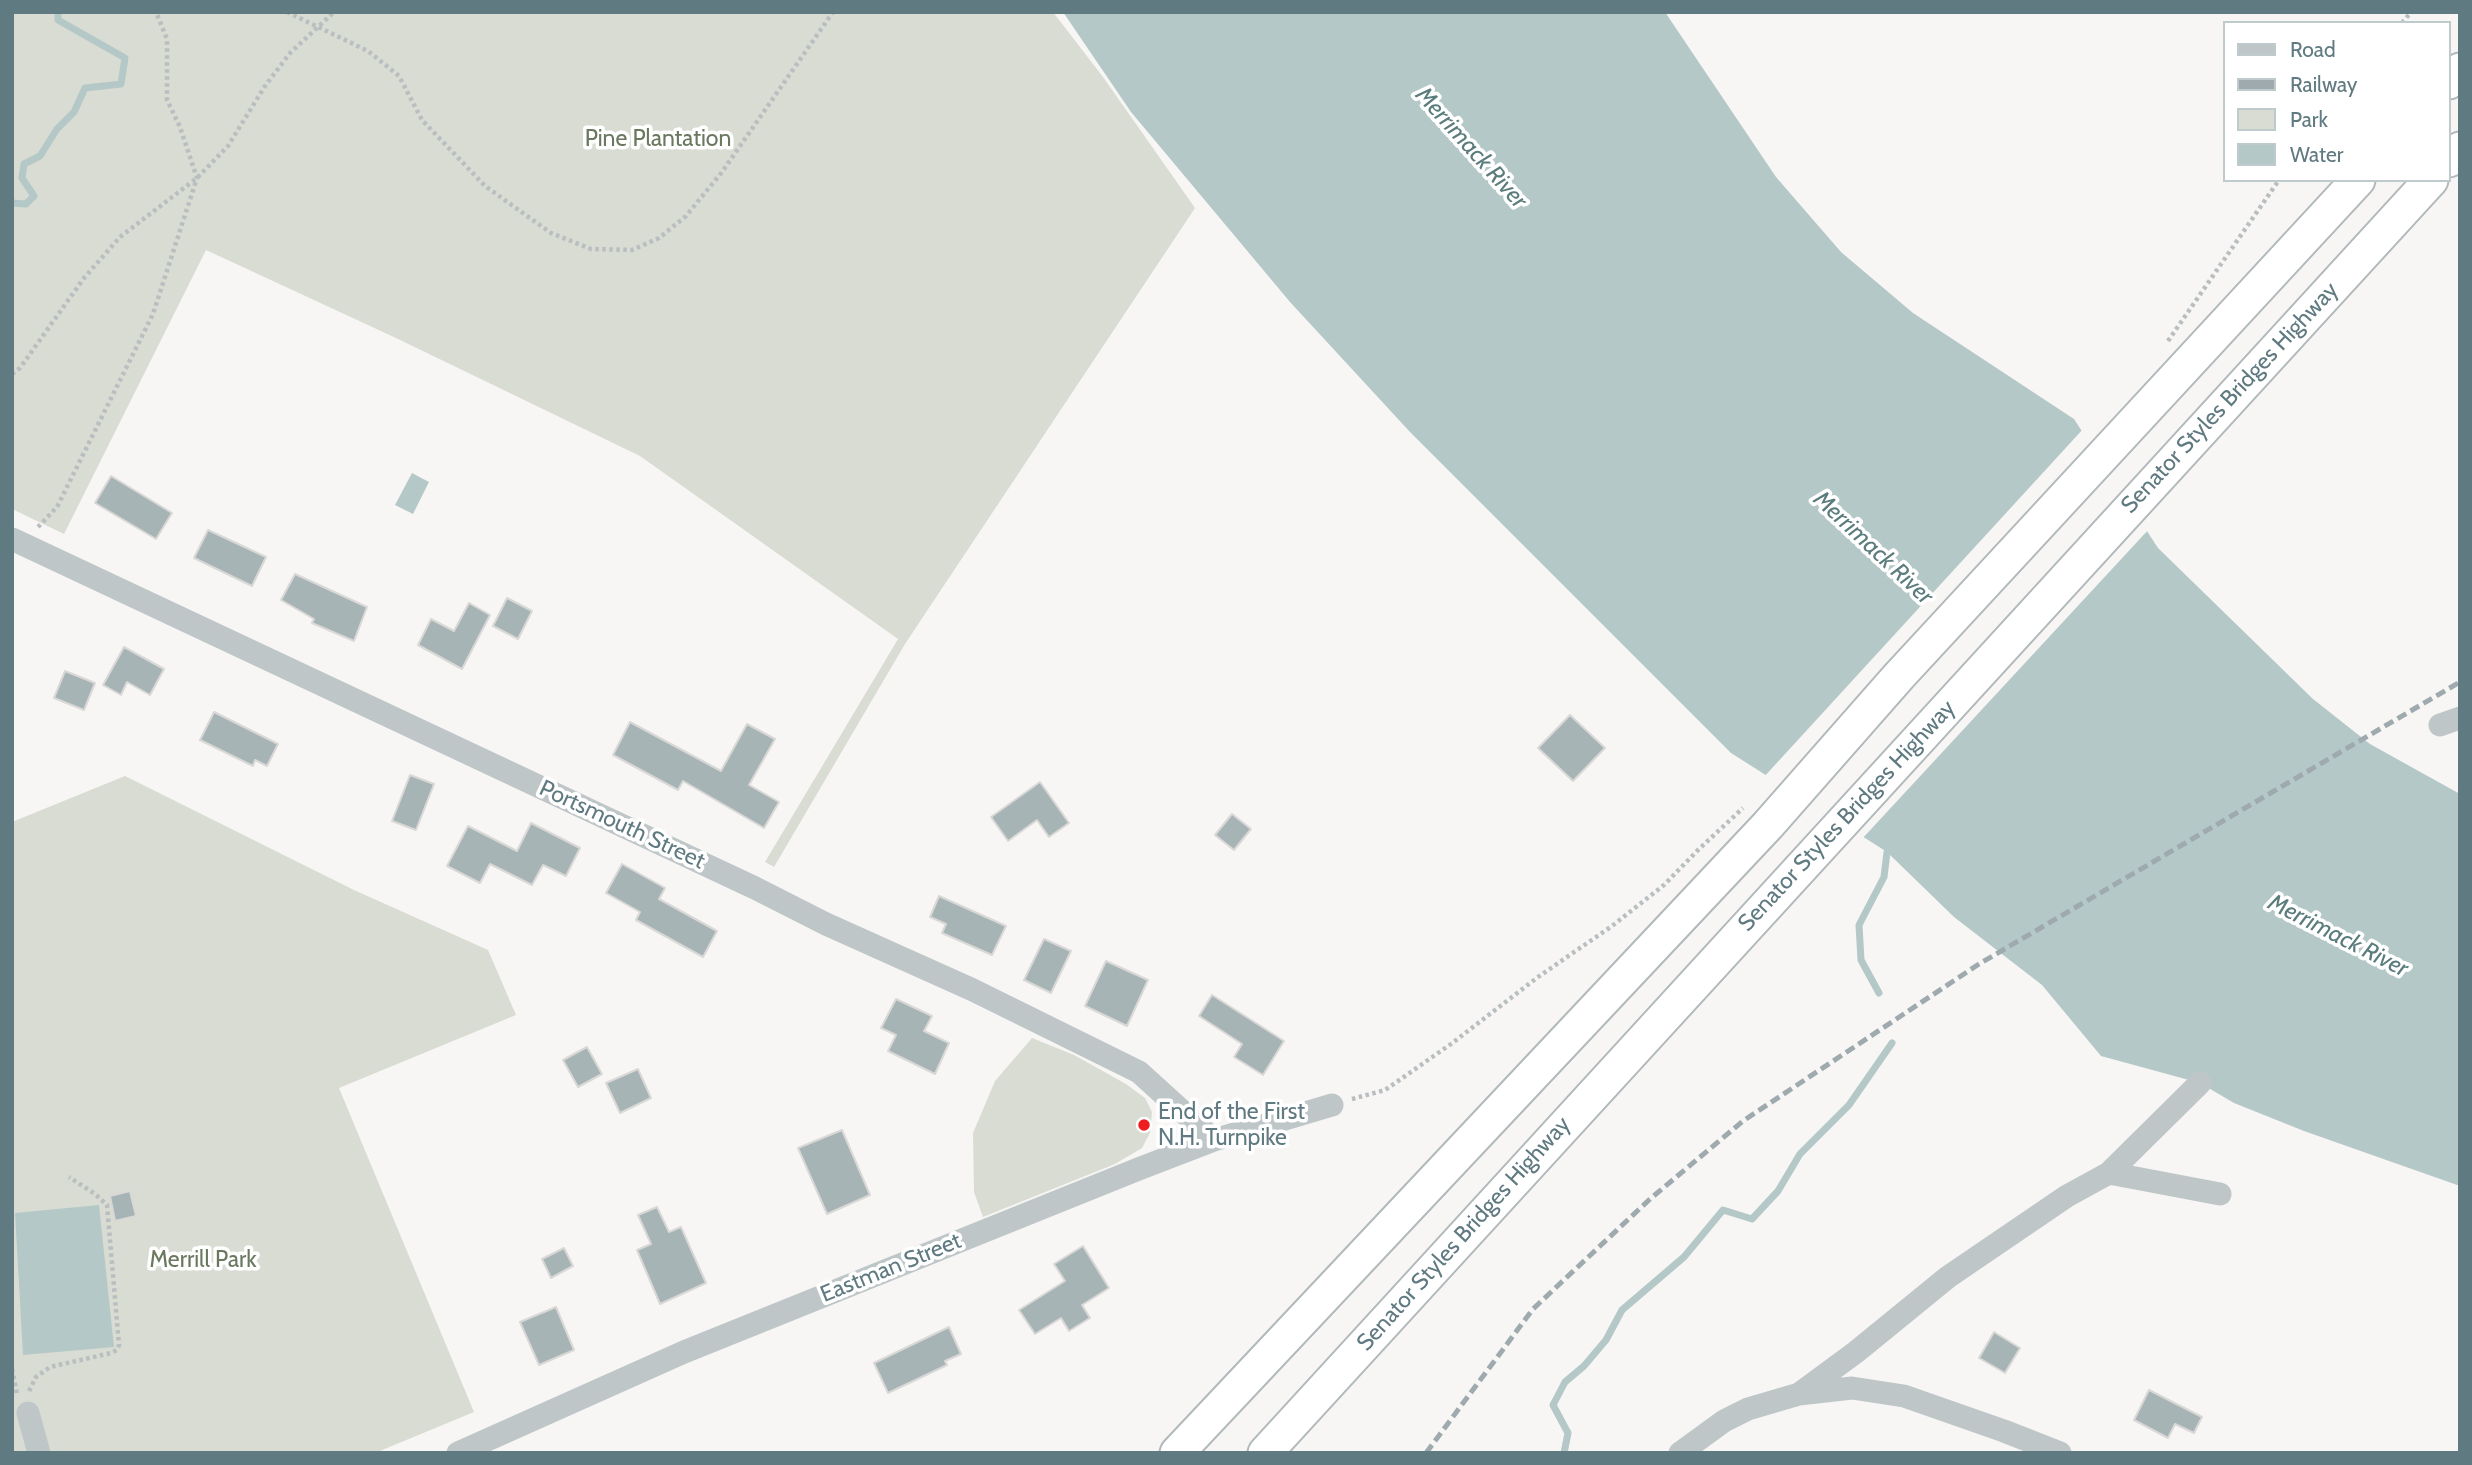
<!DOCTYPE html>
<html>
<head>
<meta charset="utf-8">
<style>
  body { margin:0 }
  #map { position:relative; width:2472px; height:1465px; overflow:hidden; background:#f7f6f4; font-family:Cabin,sans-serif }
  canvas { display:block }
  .frame { position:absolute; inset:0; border:14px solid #607a81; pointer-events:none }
  .legend { position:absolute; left:2223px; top:21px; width:228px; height:161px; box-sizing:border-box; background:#fff; border:2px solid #bfcacd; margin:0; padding:9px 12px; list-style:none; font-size:21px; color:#607a81 }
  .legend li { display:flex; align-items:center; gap:14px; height:35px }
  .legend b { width:35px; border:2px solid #bfcacd }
</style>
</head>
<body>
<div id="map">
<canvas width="2472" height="1465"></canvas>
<div class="frame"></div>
<ul class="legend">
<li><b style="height:9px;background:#bfc6c8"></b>Road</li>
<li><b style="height:9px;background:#9eaaad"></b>Railway</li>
<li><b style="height:19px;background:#d9dcd2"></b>Park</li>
<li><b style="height:19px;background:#b5c8c8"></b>Water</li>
</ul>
</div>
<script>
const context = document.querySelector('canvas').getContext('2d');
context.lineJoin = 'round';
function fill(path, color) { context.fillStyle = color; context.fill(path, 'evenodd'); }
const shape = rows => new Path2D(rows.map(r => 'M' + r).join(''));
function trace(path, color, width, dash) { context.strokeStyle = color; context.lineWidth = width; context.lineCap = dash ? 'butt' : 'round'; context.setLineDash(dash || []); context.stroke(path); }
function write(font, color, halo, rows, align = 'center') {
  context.font = font + ' Cabin,sans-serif'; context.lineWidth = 7; context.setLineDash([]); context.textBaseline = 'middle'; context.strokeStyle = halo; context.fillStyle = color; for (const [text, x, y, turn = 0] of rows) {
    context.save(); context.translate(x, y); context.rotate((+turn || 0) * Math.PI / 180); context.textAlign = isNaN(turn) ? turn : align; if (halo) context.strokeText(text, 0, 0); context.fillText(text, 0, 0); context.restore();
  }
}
const green = shape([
  [12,12,1053,12,1103,77,1195,208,905,644,774,867,765,862,898,639,640,456,396,338,206,250,64,534,12,509],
  [125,776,354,890,488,950,516,1015,339,1088,474,1412,375,1453,12,1453,12,822],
  [1032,1038,1074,1055,1126,1084,1145,1098,1152,1112,1150,1133,1142,1148,1115,1164,983,1217,974,1192,973,1133,995,1081]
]);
const water = shape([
  [1063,12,1665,12,1776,177,1841,252,1913,313,2074,419,2158,548,2313,699,2370,744,2460,794,2460,1186,2304,1131,2234,1103,2200,1083,2101,1056,2042,985,1954,917,1887,852,1731,753,1410,432,1290,302,1131,112],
  [412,473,429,482,413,514,395,505],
  [99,1205,114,1347,23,1355,15,1213]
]);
const pier = shape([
  [2084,428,2150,528,1861,840,1763,778]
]);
const stream = shape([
  [12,203,26,204,34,196,22,178,24,164,40,156,57,129,74,112,85,88,121,84,125,58,58,20,58,12],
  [1879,993,1861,960,1859,925,1884,877,1887,852,1893,846],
  [1564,1453,1568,1433,1553,1405,1565,1382,1584,1366,1606,1340,1622,1310,1684,1257,1723,1210,1752,1219,1778,1191,1800,1154,1849,1105,1892,1043]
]);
const building = shape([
  [111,476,172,513,156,539,95,503,111,476],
  [208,530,266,557,252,586,194,558,208,530],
  [295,574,367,607,354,641,312,623,314,619,281,600,295,574],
  [507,598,532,611,518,639,493,626,507,598],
  [469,603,490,615,462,669,418,645,431,619,454,631,469,603],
  [124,647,164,669,150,695,127,682,121,695,103,685,124,647],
  [65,671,95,683,84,710,54,698,65,671],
  [214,712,278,744,267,766,255,760,253,766,200,740,214,712],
  [1570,715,1605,748,1573,781,1538,748,1570,715],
  [630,722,721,771,747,724,775,739,749,785,779,802,764,828,683,781,678,790,613,755,630,722],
  [410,775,434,784,416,830,392,821,410,775],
  [1040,782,1069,823,1049,837,1037,820,1008,841,991,817,1040,782],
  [1232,814,1251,829,1234,850,1215,835,1232,814],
  [531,823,580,848,566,876,543,865,532,885,490,864,480,883,447,866,468,826,517,851,531,823],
  [622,864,665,888,659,899,717,931,703,957,636,920,640,912,606,893,622,864],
  [939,896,1006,926,992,955,942,933,946,924,930,917,939,896],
  [1044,939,1071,951,1051,993,1024,980,1044,939],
  [1106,961,1148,980,1127,1026,1085,1006,1106,961],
  [1212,995,1284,1041,1263,1075,1234,1057,1242,1044,1199,1016,1212,995],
  [896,999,932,1016,924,1031,949,1043,935,1074,888,1051,896,1035,881,1028,896,999],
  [587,1047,602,1074,578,1087,563,1060,587,1047],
  [638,1069,651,1098,620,1113,606,1083,638,1069],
  [842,1130,870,1195,827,1214,798,1148,842,1130],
  [130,1191,136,1216,115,1221,110,1196,130,1191],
  [657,1207,669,1232,681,1227,706,1283,660,1304,637,1250,651,1244,638,1215,657,1207],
  [1083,1246,1109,1288,1082,1305,1090,1318,1069,1331,1061,1318,1035,1334,1019,1310,1065,1281,1054,1264,1083,1246],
  [564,1248,573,1266,551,1278,542,1259,564,1248],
  [556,1307,574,1350,539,1365,520,1322,556,1307],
  [949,1327,961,1354,945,1361,947,1365,888,1393,874,1363,949,1327],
  [1994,1332,2020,1348,2005,1373,1979,1358,1994,1332],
  [2149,1390,2202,1417,2194,1433,2175,1424,2168,1438,2134,1420,2149,1390]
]);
const path = shape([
  [287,12,368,51,399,76,422,120,485,186,551,233,591,249,632,250,659,238,686,216,722,172,833,12],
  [2402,23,2411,12],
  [2168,341,2279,180],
  [12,374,20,368,84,278,120,237,197,178,228,146,265,86,290,53,334,12],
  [38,527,57,507,153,314,197,178,180,127,167,100,167,39,156,12],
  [1352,1099,1385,1090,1451,1044,1538,977,1612,926,1664,885,1699,849,1743,808],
  [12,1369,17,1394],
  [29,1391,36,1377,50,1367,111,1353,117,1350,119,1345,107,1205,95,1194,69,1177]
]);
const minor = shape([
  [12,539,755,888,826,924,973,990,1139,1072,1214,1140],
  [2440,725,2460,718],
  [2109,1173,2200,1083],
  [1799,1394,1856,1352,1948,1277,2067,1196,2109,1173,2220,1194],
  [28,1413,39,1453],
  [458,1453,684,1352,1141,1168,1214,1140,1332,1105],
  [1680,1453,1724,1421,1748,1409,1799,1394,1852,1388,1904,1396,2004,1431,2060,1453]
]);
const highway = shape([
  [2449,82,2460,70],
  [2449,160,2460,149],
  [1177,1453,1768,825,1899,676,2358,180],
  [1265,1453,2431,180]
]);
const rail = shape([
  [1426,1453,1533,1309,1650,1199,1743,1121,1979,964,2460,682]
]);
const markers = [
  [1144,1125,7,"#ee1d20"]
];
const parkNames = [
  ["Pine Plantation",658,139],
  ["Merrill Park",203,1260]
];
const streetNames = [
  ["Senator Styles Bridges Highway",2230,398,-47],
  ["Senator Styles Bridges Highway",1847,816,-47],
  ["Portsmouth Street",622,825,25],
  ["Senator Styles Bridges Highway",1464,1234,-48],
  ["Eastman Street",891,1268,-22]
];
const poiNames = [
  ["End of the First",1158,1112],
  ["N.H. Turnpike",1158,1138]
];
const waterNames = [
  ["Merrimack River",1471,148,48],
  ["Merrimack River",1873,548,43],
  ["Merrimack River",2338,936,27]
];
fill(green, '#d9dcd2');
fill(water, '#b5c8c8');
fill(pier, '#f7f6f4');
trace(stream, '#b5c8c8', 7);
fill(building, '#a6b4b6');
trace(building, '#d9d8d6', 2);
trace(highway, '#b2b9bb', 37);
trace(path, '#b9bec0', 4.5, [3.5, 3.5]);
trace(minor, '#bfc6c8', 23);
trace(highway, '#fff', 33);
trace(rail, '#9eaaad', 5, [10, 5]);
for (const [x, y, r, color] of markers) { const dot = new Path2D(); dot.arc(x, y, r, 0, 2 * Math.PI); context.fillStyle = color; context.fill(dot); trace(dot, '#fff', 2.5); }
write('23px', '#6a785f', '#fff', parkNames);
write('23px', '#607a81', '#fff', streetNames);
write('23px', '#607a81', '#fff', poiNames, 'left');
write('italic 24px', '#5b7c7c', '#fff', waterNames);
</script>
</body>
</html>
